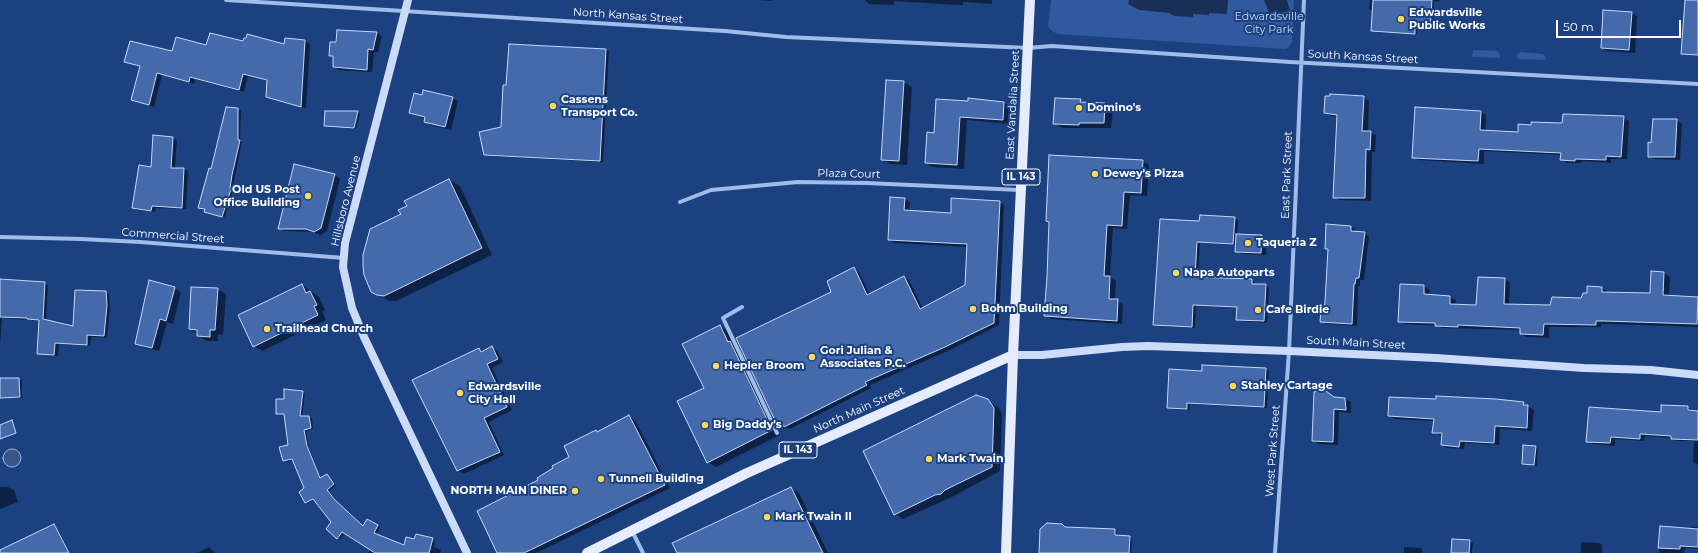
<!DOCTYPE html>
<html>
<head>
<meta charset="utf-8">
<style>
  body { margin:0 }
  #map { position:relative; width:1698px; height:553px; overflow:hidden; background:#1c4181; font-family:Montserrat,sans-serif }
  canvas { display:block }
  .scale { position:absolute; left:1556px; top:20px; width:125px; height:18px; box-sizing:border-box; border:2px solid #fff; border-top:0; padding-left:5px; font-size:12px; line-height:14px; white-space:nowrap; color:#fff; -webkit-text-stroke:3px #1c4181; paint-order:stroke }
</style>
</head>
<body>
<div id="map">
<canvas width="1698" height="553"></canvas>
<div class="scale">50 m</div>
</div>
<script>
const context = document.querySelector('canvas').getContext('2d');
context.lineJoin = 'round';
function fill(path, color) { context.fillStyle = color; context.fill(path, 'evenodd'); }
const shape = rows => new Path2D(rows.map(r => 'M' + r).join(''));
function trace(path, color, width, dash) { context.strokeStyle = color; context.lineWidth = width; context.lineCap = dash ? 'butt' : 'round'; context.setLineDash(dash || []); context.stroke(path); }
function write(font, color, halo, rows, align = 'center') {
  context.font = font + ' Montserrat,sans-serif'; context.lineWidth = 4; context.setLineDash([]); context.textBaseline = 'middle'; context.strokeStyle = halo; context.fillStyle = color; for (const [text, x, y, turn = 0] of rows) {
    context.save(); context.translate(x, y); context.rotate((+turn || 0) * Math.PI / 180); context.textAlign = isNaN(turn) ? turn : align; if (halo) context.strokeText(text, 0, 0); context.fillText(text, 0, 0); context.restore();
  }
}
const green = shape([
  [1051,0,1294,0,1292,42,1288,48,1285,49,1058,34,1052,31,1048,26],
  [1473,50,1498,51,1500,56,1500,58,1472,57],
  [1520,52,1543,54,1546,57,1545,60,1518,59,1517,54]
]);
const water = shape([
  '3 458a9 9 0 1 1 18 0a9 9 0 1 1-18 0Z'
]);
const shadow = shape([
  [755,0,772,0,772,1],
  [865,0,992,0,992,4,963,2,963,5,957,5,894,1,894,5,869,4],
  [1129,0,1228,0,1227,14,1209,13,1209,15,1193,14,1193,17,1174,16,1169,13,1139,10,1128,4],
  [1264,0,1287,0,1290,10,1274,16,1269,13],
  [1370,0,1439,0,1439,2,1434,1,1433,30,1418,29,1417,34,1374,32,1372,30,1373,11,1369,9],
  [1632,13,1637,16,1635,53,1607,51,1602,48],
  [377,33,382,36,378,52,374,52,372,72,339,70,334,67,334,58,330,55],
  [286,39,305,41,310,44,306,108,272,99,267,97,268,81,248,76,244,92,195,79,194,84,162,75,154,107,133,100,141,67,125,62,207,47,243,43,285,45],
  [510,45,606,50,609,51,603,162,488,156,485,154,502,127,507,86],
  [903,82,912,87,907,165,890,164,882,159],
  [1363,97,1369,101,1368,132,1376,135,1375,152,1372,152,1371,201,1340,200,1334,197,1338,117,1331,116,1325,112],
  [452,98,458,101,451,130,431,125,425,121,426,119,410,113],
  [969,99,1004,103,1011,106,1009,124,967,120,964,169,933,167,926,163,969,102],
  [1080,100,1086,103,1104,104,1113,109,1111,128,1063,128,1054,123],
  [227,109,241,110,240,141,242,142,232,191,233,191,225,217,208,213,205,212,206,210,199,208,211,170],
  [326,112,358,112,360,114,356,129,327,127,325,126],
  [1481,112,1486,115,1485,132,1518,133,1532,126,1563,124,1623,117,1629,121,1627,159,1611,159,1611,163,1581,161,1581,163,1567,163,1561,159,1562,155,1484,151,1484,164,1418,160,1413,157],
  [1676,120,1682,124,1680,160,1654,159,1649,156,1652,144],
  [173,138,177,140,175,169,184,169,188,171,186,209,156,208,155,212,137,210,133,207,152,168],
  [1050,156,1143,161,1149,165,1147,196,1130,195,1127,229,1113,228,1110,277,1116,281,1115,300,1123,304,1122,324,1051,319,1045,315,1048,277,1050,223,1047,221],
  [295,165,335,175,340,179,327,231,321,235,312,232,284,231,279,228],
  [449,180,460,186,492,255,396,301,389,301,372,291,402,215,408,206],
  [905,199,910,202,909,212,952,214,999,202,1004,205,999,325,950,350,870,385,871,388,790,429,787,428,784,429,779,426,832,292,854,269,859,272,870,295,904,277,909,280,923,309,966,286,968,247,894,243,889,240],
  [1234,218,1238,220,1237,235,1261,236,1267,239,1266,255,1242,254,1236,251,1237,245,1200,243,1198,279,1252,280,1255,282,1255,285,1266,285,1269,287,1267,323,1240,321,1237,319,1238,308,1196,306,1195,328,1158,326,1154,324,1200,222],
  [1351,227,1355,229,1355,232,1364,233,1369,236,1364,280,1360,280,1360,286,1358,286,1357,326,1326,324,1321,322,1325,309,1329,250,1326,249],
  [1652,273,1664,273,1670,277,1669,296,1698,298,1698,327,1610,324,1601,324,1601,327,1549,327,1549,338,1526,337,1521,334,1521,330,1442,328,1438,326,1405,324,1399,321,1424,286,1430,290,1429,295,1450,297,1456,300,1455,305,1477,306,1505,279,1510,283,1509,305,1551,306,1581,299,1602,288,1607,291,1607,293,1651,294],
  [0,278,45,283,48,285,46,321,74,327,106,292,109,294,110,307,107,338,91,337,90,346,59,344,58,356,42,355,38,353,40,321,2,318,0,348],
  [302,285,319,297,325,310,322,311,326,320,262,351,254,346],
  [174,288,181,292,173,324,167,322,159,351,143,347,136,343],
  [217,289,226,294,223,335,218,334,218,341,206,341,190,329],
  [720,326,728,331,738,347,780,435,716,467,708,462,705,389],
  [492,348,497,351,503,362,492,368,512,410,489,422,504,455,464,474,458,471,414,380,479,349,484,351],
  [1265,369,1269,371,1267,408,1190,404,1190,410,1171,409,1168,407,1203,372],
  [0,379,19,379,22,380,22,398,0,398],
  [1322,389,1335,398,1345,399,1351,402,1351,413,1339,412,1338,445,1318,444,1313,440],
  [302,392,305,393,302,417,312,418,313,429,306,431,309,448,321,479,327,475,336,485,329,491,338,503,364,527,367,520,380,527,376,535,404,546,415,540,417,535,433,539,435,541,434,547,441,550,440,553,368,553,370,549,345,533,340,539,327,529,333,522,315,500,308,503,306,502,306,488,294,460,287,462,284,461,289,446,285,414,277,413,285,400],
  [984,398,999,408,1002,414,1000,471,952,497,903,519,895,514],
  [1523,403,1534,410,1532,431,1500,428,1499,445,1465,443,1464,449,1447,448,1442,445,1443,436,1433,432,1434,421,1395,419,1389,416],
  [1688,407,1692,410,1692,412,1698,412,1698,465,1693,462,1694,441,1676,441,1671,438,1645,436,1644,441,1615,439,1615,446,1592,444,1587,441,1662,413],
  [629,416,635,420,670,488,536,553,498,553,540,481,571,457,596,431,599,432],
  [1536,447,1538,448,1537,466,1523,464],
  [0,487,8,487,14,490,18,502,0,509],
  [790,488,799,493,828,553,678,553],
  [54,525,56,527,70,553,0,553,0,551],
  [1660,527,1692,530,1692,527,1698,527,1698,549,1685,548,1684,553,1659,553],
  [1066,528,1115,530,1117,532,1117,536,1132,538,1131,553,1040,553],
  [1453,540,1470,541,1473,543,1472,553,1452,553],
  [1581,542,1599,543,1602,545,1602,553,1581,553],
  [209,547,215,553,197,553],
  [1404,547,1420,548,1422,549,1422,553,1404,553]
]);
const building = shape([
  [1373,0,1432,0,1430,29,1415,28,1415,34,1371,31,1373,0],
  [1685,0,1698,0,1698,55,1681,54,1685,0],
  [1603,10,1632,12,1629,50,1601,48,1603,10],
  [337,30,377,32,373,50,368,49,367,70,333,67,333,56,329,56,330,42,336,42,337,30],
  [210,33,243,41,244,38,246,38,247,34,284,44,285,38,305,40,301,107,266,97,267,80,243,74,239,90,190,77,189,82,157,73,149,105,131,100,140,66,124,62,130,41,172,51,176,37,206,45,210,33],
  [509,44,606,49,600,161,484,155,479,132,501,127,503,85,506,85,509,44],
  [886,80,904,81,899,161,881,160,886,80],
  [423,90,453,97,445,127,424,122,425,117,409,113,414,93,422,95,423,90],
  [1330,94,1364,96,1362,131,1371,131,1370,150,1366,149,1365,198,1333,198,1337,115,1324,113,1325,96,1330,96,1330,94],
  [968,98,1004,102,1003,120,960,117,957,165,925,163,927,132,934,133,936,99,968,101,968,98],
  [1055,98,1081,99,1080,102,1105,103,1104,123,1079,123,1079,125,1053,124,1055,98],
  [226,107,238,108,238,140,240,140,232,175,230,188,231,189,222,217,204,212,205,209,198,208,209,168,211,169,226,107],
  [1415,107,1481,111,1480,130,1518,132,1518,124,1531,125,1531,122,1562,123,1563,114,1624,116,1621,157,1606,156,1606,160,1575,159,1575,161,1560,160,1561,153,1479,149,1478,161,1412,158,1415,107],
  [325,111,358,111,354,128,324,126,325,111],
  [1653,119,1677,119,1675,157,1648,157,1648,142,1651,143,1653,119],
  [153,135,173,137,171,168,184,168,182,208,152,206,151,211,132,208,139,165,151,167,153,135],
  [1049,155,1143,160,1141,193,1124,192,1122,226,1107,225,1104,276,1110,276,1109,299,1118,299,1117,321,1044,316,1047,277,1049,222,1046,221,1049,155],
  [294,164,335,174,321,228,314,232,306,229,278,229,294,164],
  [449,179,482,248,384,296,377,295,371,292,364,275,363,266,363,255,370,229,401,214,398,210,407,206,404,201,449,179],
  [890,197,905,198,904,210,951,213,951,198,1000,201,994,323,945,347,865,382,867,385,784,427,783,425,778,427,736,338,831,292,827,281,854,267,867,295,904,276,920,309,965,285,967,244,888,240,890,197],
  [1200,215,1235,217,1233,244,1197,242,1195,277,1252,279,1252,284,1266,284,1264,321,1236,320,1237,307,1193,305,1192,327,1153,325,1160,219,1199,221,1200,215],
  [1326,224,1351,226,1351,231,1365,232,1359,278,1356,278,1355,284,1354,284,1352,324,1320,322,1321,308,1324,308,1325,302,1328,249,1325,249,1326,224],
  [1236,234,1262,235,1261,253,1235,252,1236,234],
  [1651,271,1664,272,1663,295,1698,297,1697,324,1604,321,1596,321,1596,325,1544,324,1543,335,1520,334,1520,328,1458,325,1458,327,1435,326,1435,323,1398,322,1400,284,1424,285,1424,294,1450,296,1450,304,1476,305,1478,277,1505,278,1504,304,1550,305,1552,297,1581,298,1583,293,1587,293,1587,286,1602,287,1602,292,1650,293,1651,271],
  [0,279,45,282,43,319,73,326,75,290,106,291,107,305,104,336,87,335,87,345,55,343,54,355,37,354,39,320,27,319,27,318,0,317,0,279],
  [149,280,175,287,166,321,160,319,152,348,135,344,149,280],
  [302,284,306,293,310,291,317,305,314,306,318,315,253,347,238,315,302,284],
  [191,287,218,288,215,330,210,330,210,337,197,336,197,330,189,329,191,287],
  [720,325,728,342,730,341,772,430,707,463,677,401,704,388,682,344,720,325],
  [492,346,498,359,487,364,507,407,484,418,500,452,457,471,412,380,479,348,481,352,492,346],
  [1202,365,1266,368,1264,407,1187,403,1187,409,1167,408,1169,369,1202,371,1202,365],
  [0,378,19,378,20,397,0,398,0,378],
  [1322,388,1334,397,1345,398,1346,410,1334,409,1333,442,1312,441,1314,392,1322,388],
  [284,389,303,391,300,416,309,416,311,428,304,430,307,446,320,478,327,474,334,484,327,490,335,500,363,526,367,519,378,525,374,533,404,545,406,537,414,539,416,534,433,538,429,553,375,553,342,532,337,539,326,529,331,522,313,499,305,503,299,492,304,488,292,459,283,461,279,447,288,445,284,414,276,414,276,399,284,399,284,389],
  [976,395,988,399,994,408,992,467,945,490,941,494,935,495,894,515,863,451,976,395],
  [1436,396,1496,399,1524,402,1523,405,1528,405,1527,428,1495,426,1494,443,1460,441,1459,447,1441,445,1442,433,1432,433,1434,419,1388,416,1389,397,1436,399,1436,396],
  [1661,405,1688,406,1688,410,1698,411,1698,440,1671,439,1671,436,1640,434,1640,439,1611,437,1610,443,1586,442,1589,407,1661,412,1661,405],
  [629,415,665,485,524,553,497,553,477,511,538,480,537,478,553,468,552,466,569,457,564,446,596,430,597,432,629,415],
  [12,420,16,433,0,439,0,425,12,420],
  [1523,445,1536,446,1534,465,1522,464,1523,445],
  [791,487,823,553,677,553,672,543,791,487],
  [1047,523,1062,524,1065,527,1115,529,1115,535,1130,536,1129,553,1039,553,1040,529,1047,523],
  [54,524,69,553,0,553,0,550,54,524],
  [1660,526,1698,529,1698,547,1680,546,1680,549,1658,548,1660,526],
  [1452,539,1470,540,1469,553,1451,553,1452,539]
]);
const street = shape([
  [226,0,725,31,786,37,1028,48,1052,46,1290,62,1698,84],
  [680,202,711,190,798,182,867,183,1020,190],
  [0,237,81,239,140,242,344,258],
  [742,307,723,318,777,433],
  [632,531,643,553],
  [1275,553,1289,351,1304,0]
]);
const secondary = shape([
  [408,0,345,243,343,267,352,308,364,337,467,553],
  [1013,355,1042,355,1122,347,1148,346,1289,351,1436,358,1584,368,1651,370,1698,375]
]);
const primary = shape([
  [587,553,747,473,1013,355],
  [1006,553,1013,355,1030,0]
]);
const markers = [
  [1401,19,4,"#fad85e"],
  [553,106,4,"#fad85e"],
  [1079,108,4,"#fad85e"],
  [1095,174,4,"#fad85e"],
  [308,196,4,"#fad85e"],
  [1248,243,4,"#fad85e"],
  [1176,273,4,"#fad85e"],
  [973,309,4,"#fad85e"],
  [1258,310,4,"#fad85e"],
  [267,329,4,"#fad85e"],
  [812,357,4,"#fad85e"],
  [716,366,4,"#fad85e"],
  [1233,386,4,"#fad85e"],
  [460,393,4,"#fad85e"],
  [705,425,4,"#fad85e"],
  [929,459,4,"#fad85e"],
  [601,479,4,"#fad85e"],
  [575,491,4,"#fad85e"],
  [767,517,4,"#fad85e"]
];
const shields = [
  [1021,177,38],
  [798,450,38]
];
const shieldNames = [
  ["IL 143",1021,177],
  ["IL 143",798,450]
];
const poiNames = [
  ["Edwardsville",1409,13],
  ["Public Works",1409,26],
  ["Cassens",561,100],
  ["Transport Co.",561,113],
  ["Domino's",1087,108],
  ["Dewey's Pizza",1103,174],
  ["Old US Post",300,190,"right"],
  ["Office Building",300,203,"right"],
  ["Taqueria Z",1256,243],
  ["Napa Autoparts",1184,273],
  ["Bohm Building",981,309],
  ["Cafe Birdie",1266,310],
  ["Trailhead Church",275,329],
  ["Gori Julian &",820,351],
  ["Associates P.C.",820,364],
  ["Hepler Broom",724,366],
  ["Stahley Cartage",1241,386],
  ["Edwardsville",468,387],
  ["City Hall",468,400],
  ["Big Daddy's",713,425],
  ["Mark Twain",937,459],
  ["Tunnell Building",609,479],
  ["NORTH MAIN DINER",567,491,"right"],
  ["Mark Twain II",775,517]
];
const streetNames = [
  ["North Kansas Street",628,16,4],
  ["South Kansas Street",1363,57,3],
  ["East Vandalia Street",1013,105,-87],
  ["Plaza Court",849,174,1],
  ["East Park Street",1287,175,-88],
  ["Hillsboro Avenue",346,201,-76],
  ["Commercial Street",173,236,4],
  ["South Main Street",1356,343,3],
  ["North Main Street",859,410,-24],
  ["West Park Street",1273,451,-86]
];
const parkNames = [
  ["Edwardsville",1269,17],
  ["City Park",1269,30]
];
fill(green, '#30599f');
fill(water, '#3b5685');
trace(water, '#94b6eb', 1);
fill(shadow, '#0007');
fill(building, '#446aab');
trace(building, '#c5d8f7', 1);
trace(street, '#a1bce9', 4);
trace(secondary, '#ccdbf7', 8);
trace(primary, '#e4ecfe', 10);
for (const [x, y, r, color] of markers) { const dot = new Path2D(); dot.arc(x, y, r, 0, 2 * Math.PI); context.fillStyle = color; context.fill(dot); trace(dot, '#1c4181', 1.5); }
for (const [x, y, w] of shields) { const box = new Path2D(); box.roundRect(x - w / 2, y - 8, w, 16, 3); context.fillStyle = '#1c4181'; context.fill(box); trace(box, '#fff', 1); }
write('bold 10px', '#fff', null, shieldNames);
write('bold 11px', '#fff', '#1c4181', poiNames, 'left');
write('11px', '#fff', '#1c4181', streetNames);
write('11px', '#c5d8f7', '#1c4181', parkNames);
</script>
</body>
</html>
